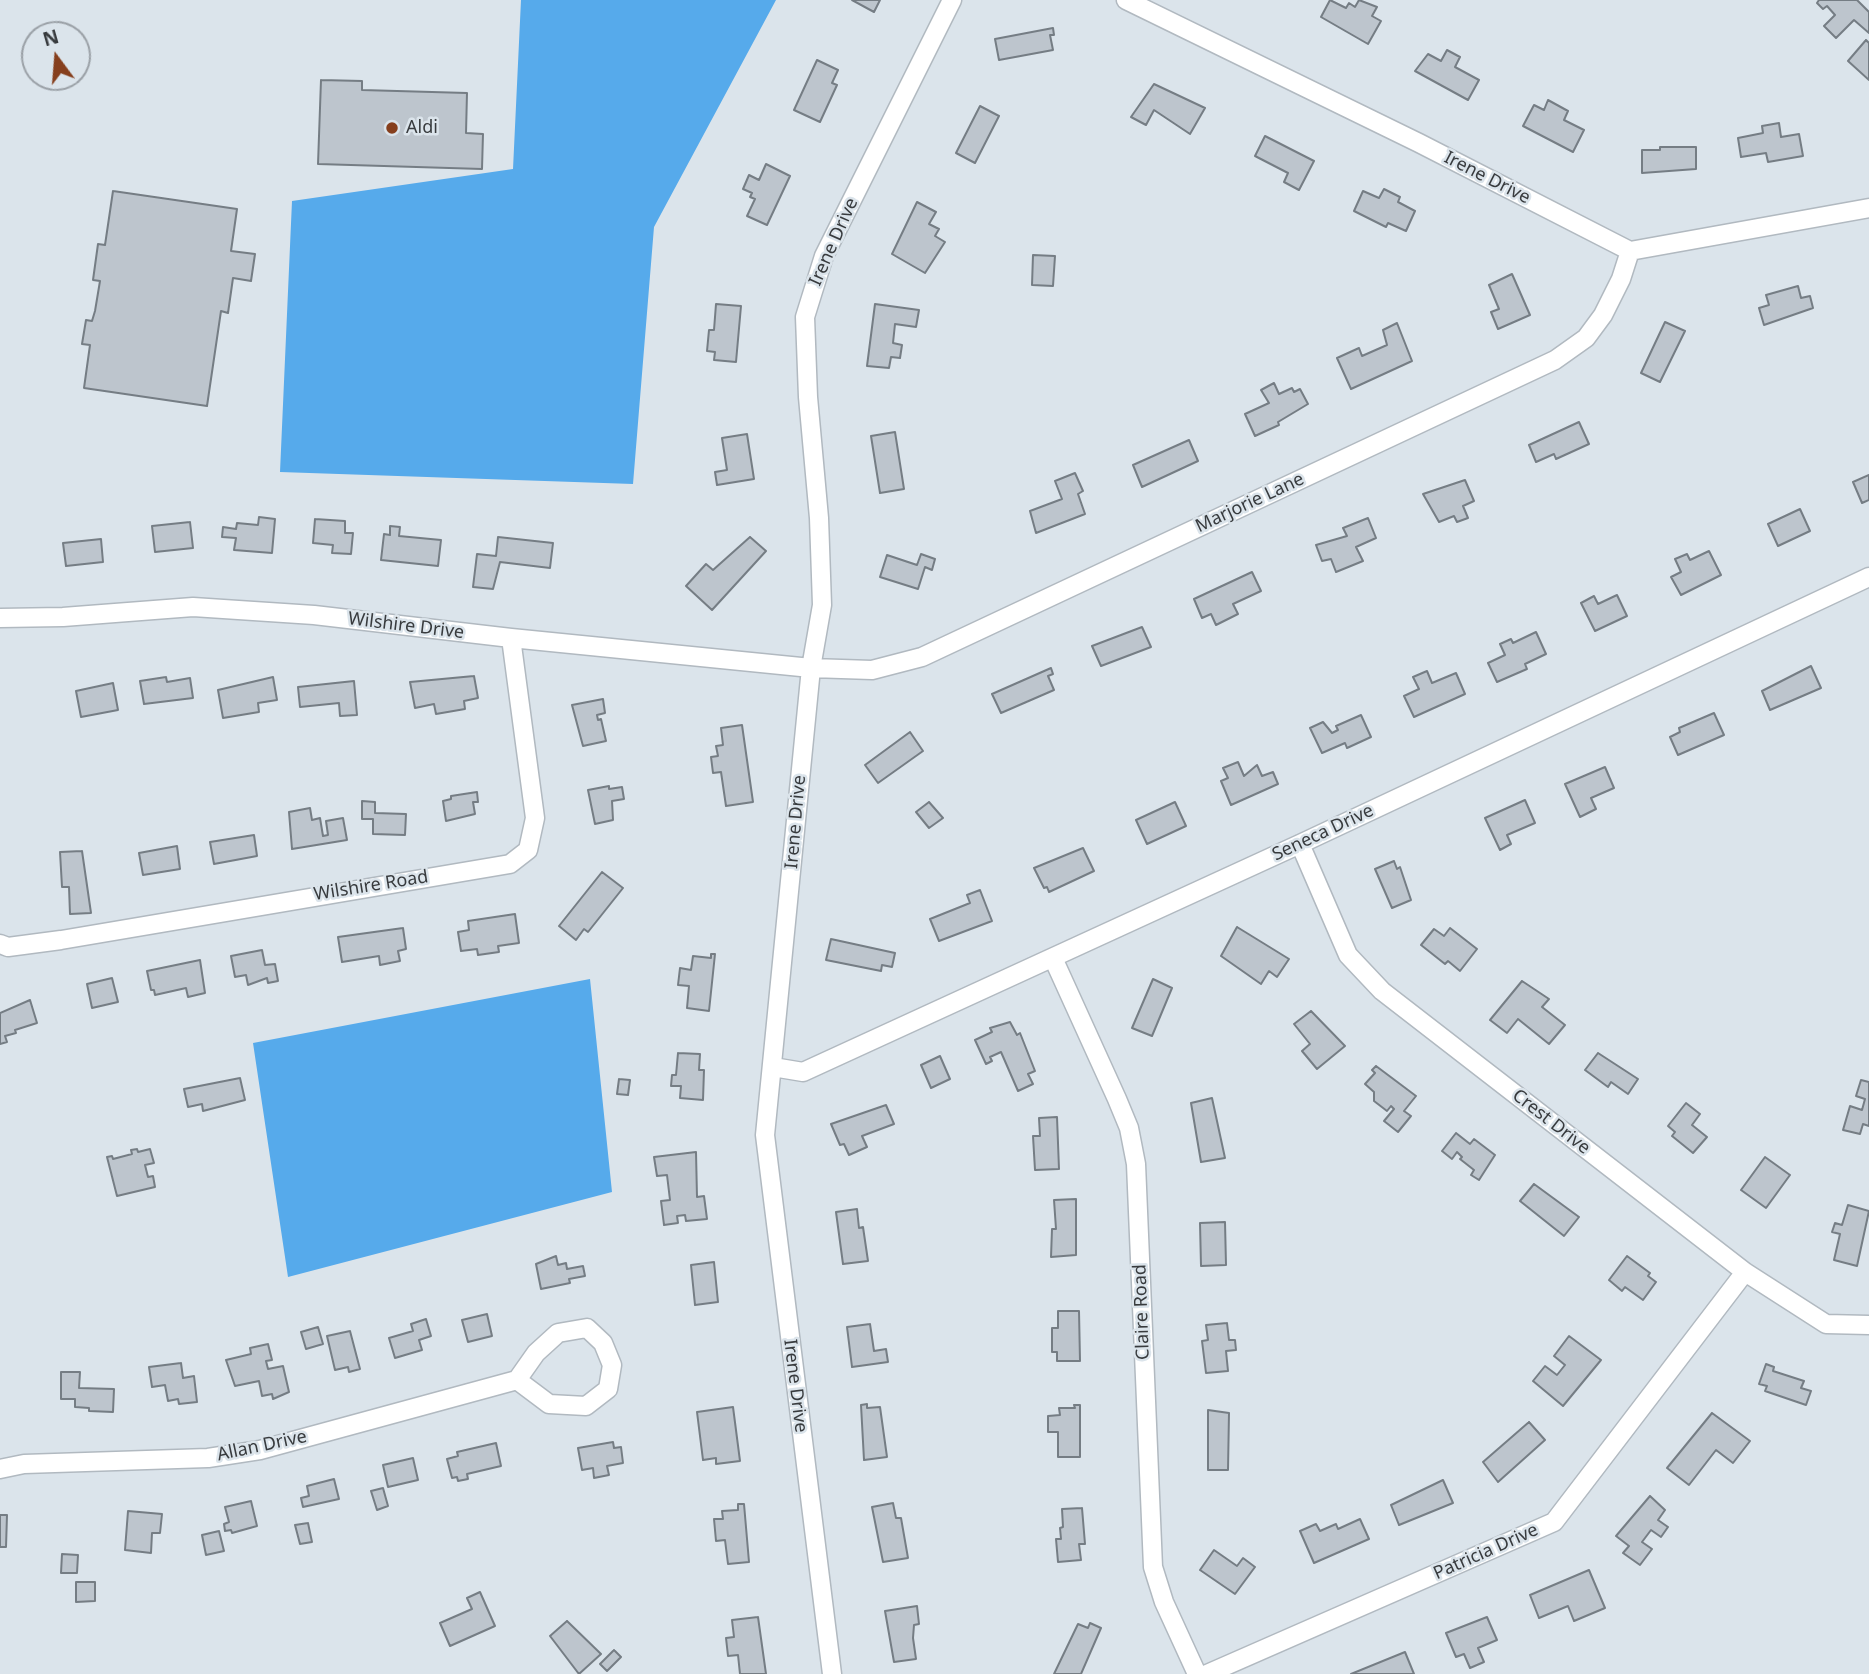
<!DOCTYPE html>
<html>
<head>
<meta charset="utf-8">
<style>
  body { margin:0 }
  #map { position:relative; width:1869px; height:1674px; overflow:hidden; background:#dbe4eb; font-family:"Noto Sans",sans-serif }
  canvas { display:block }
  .north { position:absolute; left:21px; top:21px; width:70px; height:70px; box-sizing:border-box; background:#dbe4eb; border:2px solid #9aa0a6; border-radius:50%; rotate:344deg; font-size:19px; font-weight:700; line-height:28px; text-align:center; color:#383b3e }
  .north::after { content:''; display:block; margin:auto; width:24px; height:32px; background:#863f1d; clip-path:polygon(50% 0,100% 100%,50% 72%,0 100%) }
</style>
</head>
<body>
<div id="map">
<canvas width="1869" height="1674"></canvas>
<div class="north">N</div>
</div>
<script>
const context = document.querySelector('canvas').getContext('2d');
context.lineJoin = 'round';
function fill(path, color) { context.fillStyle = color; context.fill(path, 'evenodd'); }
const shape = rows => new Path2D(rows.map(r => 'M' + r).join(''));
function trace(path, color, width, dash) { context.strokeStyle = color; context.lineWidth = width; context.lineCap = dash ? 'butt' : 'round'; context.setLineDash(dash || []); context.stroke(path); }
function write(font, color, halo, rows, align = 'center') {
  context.font = font + ' "Noto Sans",sans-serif'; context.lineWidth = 5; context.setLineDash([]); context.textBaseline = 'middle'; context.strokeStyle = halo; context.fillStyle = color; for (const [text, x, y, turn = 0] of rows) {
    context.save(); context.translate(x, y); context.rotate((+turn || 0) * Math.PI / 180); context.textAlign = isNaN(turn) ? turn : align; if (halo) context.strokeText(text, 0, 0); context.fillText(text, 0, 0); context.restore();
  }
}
const forest = shape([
  [521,0,776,0,654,227,633,484,280,472,292,201,513,169],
  [590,979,612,1192,288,1277,253,1043]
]);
const building = shape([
  [852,0,880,0,874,12,852,0],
  [1330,0,1346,8,1349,3,1355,7,1359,0,1377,7,1372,16,1381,21,1368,44,1321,17,1330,0],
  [1819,0,1857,0,1869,12,1869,33,1854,20,1836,38,1824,26,1835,15,1827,6,1823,9,1817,3,1819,0],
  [1053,28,1054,35,1050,35,1053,50,999,60,995,39,1053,28],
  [1866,40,1869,43,1869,80,1848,61,1866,40],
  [1447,50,1460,57,1455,67,1479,80,1468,100,1415,71,1428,54,1441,61,1447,50],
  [817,60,838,70,832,83,837,85,820,122,794,110,817,60],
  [321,80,362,81,362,90,467,93,466,133,483,134,482,169,318,164,321,80],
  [1154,84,1205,108,1190,134,1154,110,1146,125,1131,117,1154,84],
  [1548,100,1568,111,1564,120,1584,130,1573,152,1523,126,1534,105,1544,110,1548,100],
  [980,106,999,116,975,163,956,153,980,106],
  [1779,123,1781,137,1799,134,1803,156,1768,162,1766,153,1741,157,1738,138,1763,133,1762,126,1779,123],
  [1265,136,1314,161,1299,190,1284,182,1288,173,1255,156,1265,136],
  [1660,147,1696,147,1696,169,1642,173,1642,150,1660,150,1660,147],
  [766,164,790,176,767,225,747,216,755,199,750,197,752,193,743,189,749,175,759,180,766,164],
  [1384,189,1400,197,1398,202,1415,211,1406,231,1388,223,1386,227,1354,211,1363,191,1379,198,1384,189],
  [113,191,237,209,231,251,255,254,251,281,233,278,228,313,221,311,207,406,84,388,90,345,82,344,86,320,92,321,95,311,100,281,93,280,98,244,105,245,113,191],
  [917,202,936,212,929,224,939,229,935,236,945,242,925,273,892,254,917,202],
  [1033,255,1055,256,1053,286,1032,285,1033,255],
  [1512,274,1530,315,1498,329,1491,312,1499,309,1489,285,1512,274],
  [1798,286,1801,298,1810,296,1813,308,1764,325,1759,308,1769,305,1766,295,1798,286],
  [716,304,741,306,736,362,714,360,715,352,707,351,709,330,714,330,716,304],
  [875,304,919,310,916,327,895,324,893,343,902,345,900,358,891,357,889,368,867,366,875,304],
  [1665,322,1685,331,1660,382,1641,373,1665,322],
  [1397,323,1412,361,1351,389,1337,358,1359,348,1362,356,1387,345,1383,330,1397,323],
  [1274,383,1279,394,1292,388,1294,392,1300,389,1308,404,1278,422,1279,425,1255,436,1245,414,1269,403,1261,390,1274,383],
  [1579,422,1589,444,1556,459,1554,454,1536,462,1529,445,1579,422],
  [895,432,904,489,880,493,871,436,895,432],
  [747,434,754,479,717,485,715,472,727,470,722,438,747,434],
  [1189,440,1198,461,1142,487,1133,465,1189,440],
  [1075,473,1083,491,1078,494,1085,514,1036,533,1030,511,1062,499,1055,481,1075,473],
  [1869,475,1869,500,1862,503,1853,482,1869,475],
  [1465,480,1474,501,1463,506,1468,518,1457,522,1454,516,1439,522,1423,494,1465,480],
  [1800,509,1810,531,1778,546,1768,524,1800,509],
  [259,517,275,519,272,553,234,550,236,538,222,537,223,527,236,529,237,523,258,525,259,517],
  [1368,518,1376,538,1356,547,1363,561,1336,572,1331,559,1322,561,1316,545,1347,536,1343,528,1368,518],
  [315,519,345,521,345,533,353,533,351,554,332,553,333,545,313,543,315,519],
  [190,522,193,548,155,552,152,526,190,522],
  [390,526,400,527,399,536,441,540,438,566,381,560,384,534,390,535,390,526],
  [498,537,553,543,550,568,500,562,493,589,473,587,477,554,496,556,498,537],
  [750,537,766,551,712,610,686,586,706,564,713,570,750,537],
  [101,539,103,562,66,566,63,543,101,539],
  [1709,551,1721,575,1681,595,1671,577,1681,572,1675,559,1687,554,1690,560,1709,551],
  [921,554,935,559,932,570,925,567,918,589,880,577,887,555,917,565,921,554],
  [1252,572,1261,591,1233,604,1238,614,1216,625,1211,614,1202,618,1194,599,1252,572],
  [1617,595,1627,616,1595,631,1581,603,1594,596,1598,604,1617,595],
  [1142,627,1151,647,1101,666,1092,646,1142,627],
  [1536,632,1546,654,1525,664,1527,669,1497,682,1488,663,1505,655,1500,644,1511,639,1513,643,1536,632],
  [1811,666,1821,688,1770,710,1762,691,1811,666],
  [1051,668,1053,674,1048,676,1054,690,1001,713,992,694,1051,668],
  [1427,671,1432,683,1456,673,1465,694,1414,717,1404,696,1419,689,1413,677,1427,671],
  [474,676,478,698,464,701,465,709,436,714,434,704,415,708,410,682,474,676],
  [166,677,167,682,190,678,193,698,144,704,140,681,166,677],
  [273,677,277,700,258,703,259,712,223,718,218,690,273,677],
  [354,681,357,715,340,716,339,703,300,707,298,687,354,681],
  [113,683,118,710,81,717,76,691,113,683],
  [603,699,605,713,597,715,598,720,601,719,606,741,583,746,572,705,603,699],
  [1714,713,1724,735,1678,755,1670,737,1680,732,1679,728,1714,713],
  [1361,715,1371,737,1347,748,1345,743,1322,753,1310,728,1323,722,1332,733,1338,730,1336,726,1361,715],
  [742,725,753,802,726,806,721,772,713,773,711,757,718,756,716,746,723,745,721,728,742,725],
  [910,732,923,751,878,783,865,765,910,732],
  [1238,762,1244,776,1257,765,1262,776,1273,772,1278,784,1231,805,1221,781,1228,778,1223,768,1238,762],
  [1605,767,1614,788,1591,798,1596,809,1580,817,1565,784,1605,767],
  [609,786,609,789,622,787,624,799,612,801,613,820,595,824,588,790,609,786],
  [477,792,478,802,473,802,475,814,446,821,443,801,451,799,451,796,477,792],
  [1525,800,1535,823,1507,835,1511,844,1500,850,1485,818,1525,800],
  [362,801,375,802,375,813,406,814,405,835,373,834,373,819,362,819,362,801],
  [929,802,943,818,929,828,916,812,929,802],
  [1175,802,1186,826,1147,844,1136,820,1175,802],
  [310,808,312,820,320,818,323,836,328,835,326,821,343,818,347,840,292,849,289,812,310,808],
  [254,835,257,856,214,864,210,842,254,835],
  [177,846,180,869,143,875,139,853,177,846],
  [1083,848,1094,871,1049,892,1047,887,1044,888,1034,868,1083,848],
  [82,851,91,913,70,914,69,887,62,887,60,852,82,851],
  [1394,861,1397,869,1400,867,1411,900,1392,908,1375,869,1394,861],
  [602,872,623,888,588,932,584,929,576,940,559,926,602,872],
  [980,890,992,921,939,941,930,919,970,903,967,895,980,890],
  [515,914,519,943,498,946,499,952,478,955,477,949,461,951,458,932,469,930,468,921,515,914],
  [1237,927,1289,959,1277,977,1269,971,1261,984,1221,956,1237,927],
  [403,928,406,949,398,951,400,961,380,965,379,956,342,962,338,937,403,928],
  [1450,928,1477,949,1460,971,1448,961,1445,964,1421,945,1434,929,1444,936,1450,928],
  [831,939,895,953,892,967,882,965,881,971,826,960,831,939],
  [262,950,265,965,275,964,278,981,268,983,267,978,248,985,246,975,235,977,231,956,262,950],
  [711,954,715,954,709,1011,687,1008,689,986,678,985,680,968,691,970,693,956,711,958,711,954],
  [200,960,205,993,188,997,186,988,155,995,154,990,151,990,147,971,200,960],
  [112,978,118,1002,92,1008,87,984,112,978],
  [1153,979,1172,988,1152,1036,1132,1028,1153,979],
  [1522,981,1549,999,1542,1007,1565,1025,1549,1044,1518,1019,1507,1033,1490,1020,1522,981],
  [30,1000,37,1023,15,1030,16,1033,5,1036,7,1042,0,1044,0,1013,30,1000],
  [1311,1011,1345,1046,1317,1069,1302,1051,1310,1044,1294,1024,1311,1011],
  [1010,1022,1017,1035,1020,1033,1035,1071,1028,1074,1033,1084,1018,1091,1001,1052,990,1057,992,1061,986,1064,975,1040,992,1032,990,1028,1010,1022],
  [678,1053,700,1054,699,1070,704,1070,703,1100,680,1098,681,1086,671,1086,672,1075,676,1075,678,1053],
  [1598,1053,1638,1079,1628,1094,1611,1082,1608,1087,1585,1070,1598,1053],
  [940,1056,950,1079,931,1088,921,1065,940,1056],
  [1376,1066,1416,1096,1404,1111,1411,1116,1398,1132,1384,1121,1394,1109,1391,1106,1387,1111,1374,1101,1374,1092,1365,1084,1375,1073,1372,1070,1376,1066],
  [240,1078,245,1100,203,1111,202,1104,188,1107,184,1089,240,1078],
  [619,1079,630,1080,628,1095,617,1094,619,1079],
  [1861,1080,1869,1082,1869,1126,1863,1124,1860,1134,1843,1130,1850,1106,1862,1110,1865,1099,1856,1096,1861,1080],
  [1212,1098,1225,1158,1201,1162,1191,1103,1212,1098],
  [1686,1103,1700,1114,1692,1125,1707,1137,1693,1153,1672,1136,1675,1132,1668,1126,1686,1103],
  [886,1105,894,1124,862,1136,867,1147,849,1155,844,1144,840,1145,831,1124,886,1105],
  [1057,1117,1059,1169,1035,1170,1033,1136,1040,1136,1039,1118,1057,1117],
  [1456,1133,1470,1144,1474,1139,1495,1155,1479,1180,1471,1175,1474,1170,1460,1159,1462,1157,1457,1152,1452,1159,1442,1151,1456,1133],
  [137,1149,138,1152,150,1149,154,1163,145,1165,148,1177,153,1176,155,1187,117,1196,107,1157,112,1156,113,1159,132,1154,131,1150,137,1149],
  [696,1152,697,1197,704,1196,707,1219,686,1221,685,1215,677,1216,678,1223,664,1225,661,1201,670,1200,667,1175,657,1176,654,1157,696,1152],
  [1765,1157,1790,1175,1766,1208,1741,1190,1765,1157],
  [1534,1184,1579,1217,1564,1236,1520,1201,1534,1184],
  [1076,1199,1076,1255,1051,1257,1052,1229,1056,1229,1054,1200,1076,1199],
  [1848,1205,1869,1211,1857,1266,1834,1260,1840,1234,1832,1232,1835,1223,1842,1225,1848,1205],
  [857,1209,859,1228,863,1227,868,1261,843,1264,836,1212,857,1209],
  [1225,1222,1226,1265,1201,1266,1200,1223,1225,1222],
  [556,1256,558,1265,566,1263,567,1269,583,1266,585,1276,569,1279,570,1283,541,1289,536,1264,556,1256],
  [1627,1256,1650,1273,1648,1276,1656,1282,1643,1300,1625,1287,1622,1291,1609,1280,1627,1256],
  [714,1262,718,1302,695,1305,691,1265,714,1262],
  [1058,1311,1079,1311,1080,1361,1057,1361,1057,1352,1052,1352,1052,1328,1058,1328,1058,1311],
  [487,1314,492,1336,468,1342,462,1320,487,1314],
  [426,1319,431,1336,419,1340,422,1350,395,1358,389,1338,413,1331,411,1324,426,1319],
  [1227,1323,1229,1340,1235,1340,1236,1350,1226,1351,1228,1371,1206,1373,1202,1341,1208,1340,1206,1325,1227,1323],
  [870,1324,874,1351,886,1349,888,1362,852,1367,847,1327,870,1324],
  [318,1327,323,1344,306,1349,301,1332,318,1327],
  [350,1331,360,1369,349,1372,348,1367,335,1370,327,1336,350,1331],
  [1569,1336,1601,1360,1563,1406,1533,1381,1545,1366,1557,1375,1565,1365,1554,1356,1569,1336],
  [268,1344,272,1360,266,1361,268,1369,283,1366,289,1392,273,1399,272,1394,262,1396,259,1381,235,1386,226,1360,251,1354,250,1348,268,1344],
  [181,1363,183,1378,194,1376,197,1402,179,1404,178,1399,168,1401,165,1385,152,1387,149,1367,181,1363],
  [1766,1364,1774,1367,1773,1371,1804,1381,1801,1388,1811,1391,1806,1405,1765,1391,1767,1386,1759,1384,1766,1364],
  [61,1372,80,1372,79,1388,114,1389,113,1412,89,1411,89,1408,75,1407,75,1399,61,1399,61,1372],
  [867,1404,867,1408,880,1407,887,1457,864,1460,861,1405,867,1404],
  [1074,1405,1080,1405,1080,1457,1058,1457,1058,1432,1048,1432,1048,1416,1060,1415,1059,1408,1075,1408,1074,1405],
  [733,1407,740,1461,716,1464,716,1458,703,1460,697,1412,733,1407],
  [1208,1410,1229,1413,1228,1470,1208,1470,1208,1410],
  [1712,1413,1750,1441,1733,1463,1716,1450,1689,1485,1667,1468,1712,1413],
  [1529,1422,1545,1440,1498,1482,1483,1462,1529,1422],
  [613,1442,614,1448,621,1447,623,1463,607,1466,609,1475,594,1478,593,1468,582,1470,578,1448,613,1442],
  [496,1443,501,1466,467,1474,468,1479,458,1481,457,1477,452,1478,447,1459,458,1456,457,1452,496,1443],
  [413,1458,418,1480,388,1487,383,1465,413,1458],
  [334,1479,339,1499,303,1507,301,1498,309,1496,307,1486,334,1479],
  [1443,1480,1453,1503,1399,1525,1391,1505,1443,1480],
  [383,1488,388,1506,377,1510,371,1491,383,1488],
  [1650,1496,1665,1510,1658,1520,1668,1527,1661,1537,1651,1530,1642,1542,1652,1549,1640,1565,1623,1553,1629,1546,1616,1536,1650,1496],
  [251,1501,257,1526,232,1533,231,1530,225,1531,224,1524,229,1522,225,1507,251,1501],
  [893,1503,896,1518,901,1518,908,1558,883,1562,872,1507,893,1503],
  [738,1504,744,1504,749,1562,728,1564,725,1540,716,1541,714,1519,723,1519,722,1511,738,1510,738,1504],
  [1082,1508,1085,1544,1079,1544,1081,1560,1058,1562,1056,1539,1061,1539,1060,1528,1063,1527,1062,1509,1082,1508],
  [128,1511,162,1514,160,1533,152,1533,151,1553,125,1550,128,1511],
  [0,1515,7,1515,6,1547,0,1547,0,1515],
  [1360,1519,1369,1539,1314,1563,1300,1531,1316,1524,1320,1531,1336,1524,1338,1529,1360,1519],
  [308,1523,312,1542,300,1544,295,1525,308,1523],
  [219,1531,224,1551,206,1555,202,1535,219,1531],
  [1214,1550,1237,1566,1243,1558,1255,1567,1235,1594,1200,1570,1214,1550],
  [62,1554,78,1555,77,1573,61,1573,62,1554],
  [1589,1570,1605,1608,1574,1621,1568,1606,1539,1618,1530,1595,1589,1570],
  [76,1582,95,1582,95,1601,76,1602,76,1582],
  [480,1592,495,1626,450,1646,440,1623,472,1609,467,1598,480,1592],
  [917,1606,919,1624,914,1625,913,1638,916,1659,894,1662,885,1611,917,1606],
  [758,1617,766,1674,740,1674,738,1655,728,1656,726,1638,734,1637,732,1620,758,1617],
  [1487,1617,1497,1640,1478,1648,1484,1662,1470,1668,1464,1654,1456,1657,1446,1633,1487,1617],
  [567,1621,601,1654,579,1674,550,1636,567,1621],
  [1090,1623,1101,1628,1081,1674,1054,1674,1078,1624,1088,1628,1090,1623],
  [614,1650,621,1657,607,1671,600,1664,614,1650],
  [1405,1652,1414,1674,1351,1674,1405,1652]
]);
const minor = shape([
  [1126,0,1419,143,1630,251,1869,208],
  [0,618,63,617,193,607,314,615,511,638,811,668,872,670,922,657,1555,360,1586,338,1603,315,1621,279,1630,251],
  [1300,844,1348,955,1382,991,1745,1272,1826,1324,1869,1325],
  [0,944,8,947,61,940,510,864,528,850,535,818,511,638],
  [1053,958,1117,1099,1129,1128,1136,1164,1153,1567,1164,1602,1197,1674],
  [773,1067,803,1072,1300,844,1869,577],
  [0,1469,24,1464,208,1458,260,1450,517,1380,536,1353,558,1333,587,1328,603,1343,612,1365,608,1389,586,1406,549,1404,517,1380],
  [832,1674,765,1135,811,668,822,605,819,518,808,397,805,317,824,256,952,0],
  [1207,1674,1554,1522,1745,1272]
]);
const markers = [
  [392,128,7,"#863f1d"]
];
const poiNames = [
  ["Aldi",406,128]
];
const streetNames = [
  ["Irene Drive",1487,178,27],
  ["Irene Drive",834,242,-66],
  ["Marjorie Lane",1250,503,-25],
  ["Wilshire Drive",406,626,7],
  ["Irene Drive",796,822,-85],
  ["Seneca Drive",1323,833,-25],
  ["Wilshire Road",371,886,-9],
  ["Crest Drive",1551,1122,38],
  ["Claire Road",1142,1312,-92],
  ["Irene Drive",795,1386,83],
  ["Allan Drive",262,1446,-12],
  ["Patricia Drive",1486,1552,-24]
];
fill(forest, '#56aaeb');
fill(building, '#bdc5cd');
trace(building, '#757d84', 2);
trace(minor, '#b1b9c0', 21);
trace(minor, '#fff', 18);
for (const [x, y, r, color] of markers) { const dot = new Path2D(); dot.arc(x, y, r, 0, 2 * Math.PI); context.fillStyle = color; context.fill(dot); trace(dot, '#dbe4eb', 2.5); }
write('18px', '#383b3e', '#dbe4eb', poiNames, 'left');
write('18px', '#383b3e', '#dbe4eb', streetNames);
</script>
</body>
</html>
